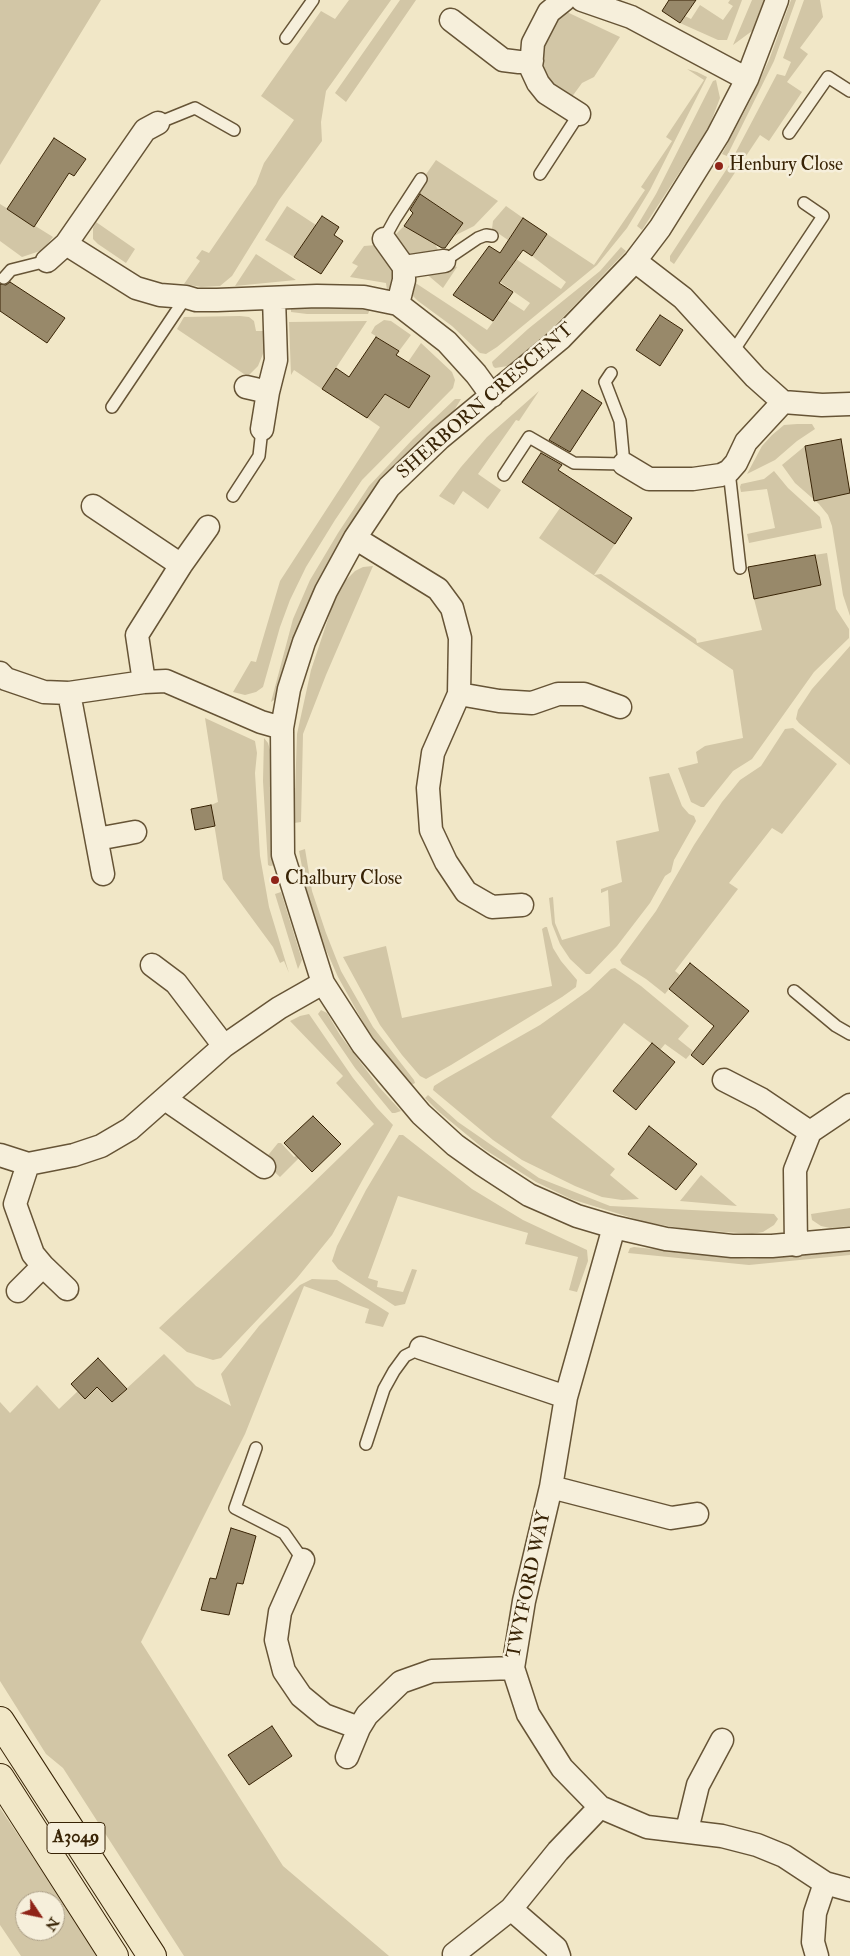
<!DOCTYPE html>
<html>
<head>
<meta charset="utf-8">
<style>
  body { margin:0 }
  #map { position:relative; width:850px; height:1956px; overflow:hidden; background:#f1e7c7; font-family:"IM FELL Double Pica",serif }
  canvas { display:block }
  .north { position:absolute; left:15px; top:1891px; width:50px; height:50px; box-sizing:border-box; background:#f6efdb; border:1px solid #aa9d85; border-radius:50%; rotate:124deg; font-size:14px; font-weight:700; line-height:20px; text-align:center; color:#382305 }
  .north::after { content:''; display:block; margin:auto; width:18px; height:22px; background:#8f2418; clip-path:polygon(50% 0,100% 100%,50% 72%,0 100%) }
</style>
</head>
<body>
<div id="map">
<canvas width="850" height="1956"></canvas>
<div class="north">N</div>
</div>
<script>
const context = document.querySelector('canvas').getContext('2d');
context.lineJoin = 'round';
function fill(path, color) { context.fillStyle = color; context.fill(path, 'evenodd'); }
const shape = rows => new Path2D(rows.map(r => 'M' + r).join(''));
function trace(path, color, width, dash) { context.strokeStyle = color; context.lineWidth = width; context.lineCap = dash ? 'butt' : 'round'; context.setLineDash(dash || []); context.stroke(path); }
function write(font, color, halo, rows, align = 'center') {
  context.font = font + ' "IM FELL Double Pica",serif'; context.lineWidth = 5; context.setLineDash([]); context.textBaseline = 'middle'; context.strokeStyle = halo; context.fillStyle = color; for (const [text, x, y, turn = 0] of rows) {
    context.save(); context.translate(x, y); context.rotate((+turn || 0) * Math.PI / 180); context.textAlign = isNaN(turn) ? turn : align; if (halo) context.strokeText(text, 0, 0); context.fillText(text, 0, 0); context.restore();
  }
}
const green = shape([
  [0,0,101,0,0,165],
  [349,0,391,0,326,91,321,122,322,141,279,200,232,276,220,286,201,287,184,284,200,261,196,258,202,250,209,253,256,184,264,163,294,120,261,96,321,11,335,19],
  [400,0,416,0,346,102,335,93],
  [730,0,742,0,727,40,718,40,680,23,685,16,691,19,700,5,723,20,733,6,728,3],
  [752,0,765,0,752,31,733,45],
  [791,0,796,0,774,61,727,156,722,154,750,101,769,60],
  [804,0,820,0,823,17,800,48,808,54,787,82,802,92,769,141,760,135,674,264,670,261,670,256,728,167,777,74,785,76,791,62,783,58],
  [560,3,569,13,620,37,594,77,582,83,566,105,546,93,533,43],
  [687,69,697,72,707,77,650,190,627,228,597,265,497,347,486,354,480,353,452,326,418,301,408,291,414,282,487,330,493,322,466,303,481,283,524,311,530,303,500,282,514,263,513,257,561,289,566,282,532,256,547,234,594,265,645,190,641,187,672,141,666,137,704,80],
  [716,80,720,98,709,127,642,230,637,226,656,194,713,81],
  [436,160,498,201,474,226,454,236,462,222,415,190],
  [0,204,53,237,43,250,22,257,0,241],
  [287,206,316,225,294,257,265,240],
  [506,206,523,218,508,240,492,229,493,221],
  [96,222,135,249,126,263,98,244,93,239,93,228],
  [404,226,435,244,444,261,457,267,443,288,417,266,404,280,387,290,386,283,350,277,358,266,352,263,364,246,376,245,394,236],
  [621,247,626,251,549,332,508,366,495,368,493,366,492,362,494,360,528,329,600,271],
  [256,254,296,280,235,286],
  [317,296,370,309,368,314,307,314,291,312,291,297],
  [240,316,249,317,254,321,256,331,264,331,265,349,258,366,249,375,244,374,177,329,184,317],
  [384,320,391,321,411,335,399,351,371,333,375,326],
  [367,321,322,389,294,370,291,375,289,322],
  [421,343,452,372,455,380,453,388,362,480,335,520,306,567,290,600,280,627,263,687,256,692,245,695,233,692,251,661,256,662,280,581,380,427,367,418,386,394,409,408,430,376,408,362],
  [539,391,519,421,516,420,478,474,501,490,488,509,463,491,454,505,439,496,461,467,487,437],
  [455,399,461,399,452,414,374,490,343,535,317,583,299,622,277,698,271,702,293,619,310,580,338,533,369,486,413,439],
  [797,424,812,424,815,429,797,441,775,460,747,474,762,446,772,435,784,425],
  [805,446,850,493,850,616,843,595,832,526,828,515,819,504,795,483,782,465],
  [774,471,788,488,820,517,822,528,749,543,747,534,775,528,767,489,741,492,740,487,741,484,764,479],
  [560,508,615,544,594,575,601,574,663,616,696,639,697,643,762,630,754,599,821,585,815,555,827,553,836,609,849,629,849,638,814,672,752,759,733,771,704,807,701,807,691,802,678,768,698,763,696,752,705,746,743,738,733,670,539,538],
  [373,566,326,675,303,734,301,822,294,823,297,734,311,670,332,607,344,582,355,571,363,567],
  [850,646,850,765,799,723,796,719,798,710,812,689],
  [205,718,255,741,257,753,255,773,260,856,269,907,289,973,284,961,280,963,273,947,223,879,211,805,218,802],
  [793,728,837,764,782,834,772,828,729,883,738,889,675,971,680,975,665,994,646,979,622,964,620,960,656,911,694,845,722,802,740,780,761,766,785,729],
  [264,738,268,743,272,757,271,815,276,865,270,866,268,865,263,781],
  [669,773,682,806,689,814,694,816,696,821,674,860,671,872,665,876,650,903,617,946,590,974,586,974,570,959,560,944,552,924,549,898,553,897,555,923,562,940,610,926,608,890,601,893,601,889,622,882,616,841,659,831,649,777],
  [305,849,312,891,326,933,341,971,373,1027,414,1080,415,1083,411,1085,390,1061,368,1031,338,977,319,934,307,893,299,851],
  [281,892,302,960,298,969,275,894],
  [545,927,547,927,553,948,561,961,577,980,576,987,562,997,451,1065,426,1079,420,1076,402,1055,380,1025,343,957,386,946,402,1018,552,986,542,929],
  [615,968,641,986,689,1026,678,1039,693,1051,686,1059,665,1044,660,1050,624,1023,551,1117,615,1169,610,1175,639,1199,622,1200,602,1197,575,1186,522,1160,493,1140,433,1090,434,1086,445,1079,540,1025,589,990,611,969],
  [321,1010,327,1013,340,1035,379,1087,401,1111,395,1113,392,1113,355,1068,318,1014],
  [309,1014,353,1078,377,1108,393,1125,332,1235,297,1278,221,1358,213,1360,187,1352,159,1328,307,1189,374,1124,336,1083,343,1076,290,1021,300,1016],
  [428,1095,458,1122,539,1178,610,1206,774,1214,778,1219,774,1225,763,1232,752,1234,685,1229,645,1222,571,1199,536,1182,484,1149,438,1111,425,1098],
  [399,1135,403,1135,472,1189,523,1220,587,1250,588,1261,577,1292,569,1290,578,1257,525,1244,528,1233,398,1196,368,1278,378,1281,377,1287,403,1292,412,1269,417,1270,405,1304,395,1306,338,1269,332,1261,337,1246,366,1190],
  [278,1143,281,1143,294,1157,296,1156,299,1158,280,1177,265,1163,265,1159],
  [701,1175,737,1206,680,1201],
  [850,1208,850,1226,830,1228,821,1226,812,1220,811,1214],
  [634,1247,748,1259,850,1250,850,1255,749,1265,628,1253,630,1248],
  [312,1279,337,1280,389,1313,383,1327,365,1323,369,1309,304,1286,245,1434,141,1642,283,1866,389,1956,184,1956,63,1768,46,1754,0,1681,0,1402,10,1413,37,1385,59,1409,78,1391,85,1399,97,1387,112,1402,164,1354,196,1386,231,1406,221,1374,259,1326,300,1285],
  [0,1808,57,1893,97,1956,21,1956,0,1925],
  [25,1901,55,1901,55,1931,25,1931]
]);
const building = shape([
  [669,0,696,0,680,23,662,11,669,0],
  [54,138,86,159,74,176,69,173,34,227,7,209,54,138],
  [420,194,463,223,445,248,442,248,404,226,413,213,410,210,420,194],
  [322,216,339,227,334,235,343,241,321,274,294,257,322,216],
  [523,218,547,234,532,256,523,250,499,283,513,292,493,321,453,295,489,246,500,253,523,218],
  [10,282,65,318,47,343,0,311,0,284,6,285,10,282],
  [660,315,683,330,660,366,636,350,660,315],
  [376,337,399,351,396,355,430,376,409,408,385,394,367,418,322,389,336,368,349,377,376,337],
  [582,390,602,403,570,452,549,440,582,390],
  [841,439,850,493,814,501,805,446,841,439],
  [541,453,562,465,558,470,632,518,615,544,522,482,541,453],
  [815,555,821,585,754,599,748,567,815,555],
  [211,805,215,826,195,830,191,809,211,805],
  [690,963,749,1011,703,1065,691,1055,714,1026,669,989,690,963],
  [652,1043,675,1062,636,1110,613,1091,652,1043],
  [313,1116,341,1144,312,1172,284,1143,313,1116],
  [649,1126,697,1164,676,1190,628,1154,649,1126],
  [98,1358,127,1389,112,1402,97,1387,85,1399,71,1384,98,1358],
  [231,1528,256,1536,243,1584,237,1583,229,1615,201,1610,210,1578,216,1579,231,1528],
  [272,1726,292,1756,249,1785,228,1755,272,1726]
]);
const lane = shape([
  [286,38,313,0],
  [158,123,195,108,234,130],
  [789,133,828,77,850,91],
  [540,174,579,114],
  [384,239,395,219,421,179],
  [444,261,478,238,486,235,492,236],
  [4,278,11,270,47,261],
  [732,353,823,216,804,203],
  [112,407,186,297],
  [729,471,740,568],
  [504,475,529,437,574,463,624,464,620,421,605,382,611,373],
  [233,496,259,456,262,429],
  [794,991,836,1026,850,1034],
  [366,1444,384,1389,394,1371,405,1356,421,1348],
  [256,1448,235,1508,284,1533,303,1560]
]);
const street = shape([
  [564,0,549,12,533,43,531,68,538,83,546,93,579,114],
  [582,0,631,17,747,79],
  [777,0,747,79,718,135,660,228,635,261,561,338,440,438,389,487,355,538,326,591,304,642,289,689,282,728,283,855,323,983,363,1045,421,1114,455,1145,483,1165,529,1195,577,1216,614,1227,666,1239,732,1246,772,1246,850,1239],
  [451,20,503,60,519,62,532,61],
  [158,123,145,130,66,244,136,288,160,295,186,297,196,300,217,300,317,296,364,297,398,304,447,342,476,374,492,396],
  [384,239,404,267],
  [47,261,66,244],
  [398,304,404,280,404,267,444,261],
  [246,387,268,392],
  [783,402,822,405,850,404],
  [262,429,268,392,276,360,274,298],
  [624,464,649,479,693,479,721,475,729,471,736,463,746,442,783,402,755,377,683,298,635,261],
  [93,506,181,565],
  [355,538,438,589,452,608,460,638,459,694,433,753,428,788,431,830,446,862,466,892,492,907,522,905],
  [0,673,6,679,44,692,69,693,144,682,166,681,261,722,282,728],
  [144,682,137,635,181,565,208,527],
  [69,693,103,874],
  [459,694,499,701,532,703,558,694,584,694,620,707],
  [97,839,135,832],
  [152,965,176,983,224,1046],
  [724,1080,761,1099,810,1132],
  [165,1099,264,1167],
  [0,1155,28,1164,74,1155,101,1146,130,1129,224,1046,279,1008,323,983],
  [28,1164,15,1204,33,1254,43,1266,67,1289],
  [614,1227,566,1397,551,1487,524,1601,513,1668,528,1714,562,1768,600,1807,647,1827,722,1836,757,1845,784,1856,825,1883,850,1890],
  [796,1245,795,1170,810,1132,850,1105],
  [18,1291,43,1266],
  [421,1348,566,1397],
  [551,1487,671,1518,697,1514],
  [303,1560,280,1612,276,1640,284,1671,301,1696,324,1715,359,1728,367,1715,401,1682,432,1671,513,1668],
  [347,1757,359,1728],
  [687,1830,698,1785,722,1740],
  [511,1909,556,1948,559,1956],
  [454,1954,511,1909,558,1851,600,1807],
  [817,1956,813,1942,815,1913,825,1883]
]);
const highway = shape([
  [0,1721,152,1956],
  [0,1778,114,1956]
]);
const markers = [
  [719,166,5,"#8f2418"],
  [275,880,5,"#8f2418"]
];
const shields = [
  [76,1838,58]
];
const shieldNames = [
  ["A3049",76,1838]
];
const poiNames = [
  ["Henbury Close",729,166],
  ["Chalbury Close",285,880]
];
const streetNames = [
  ["SHERBORN CRESCENT",486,402,-41],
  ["TWYFORD WAY",530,1585,-78]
];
fill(green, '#d2c6a6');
fill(building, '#98896a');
trace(building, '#382305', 1);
trace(lane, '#665436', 14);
trace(street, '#665436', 25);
trace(highway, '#382305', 30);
trace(lane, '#f6efdb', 11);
trace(street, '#f6efdb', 22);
trace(highway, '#f1e7c7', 28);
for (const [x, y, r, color] of markers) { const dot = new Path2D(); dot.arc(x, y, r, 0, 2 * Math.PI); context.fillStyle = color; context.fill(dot); trace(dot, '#f6efdb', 2); }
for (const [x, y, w] of shields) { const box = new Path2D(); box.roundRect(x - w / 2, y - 15.5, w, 31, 4); context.fillStyle = '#f6efdb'; context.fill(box); trace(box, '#382305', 1); }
write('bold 18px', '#382305', null, shieldNames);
write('19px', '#382305', '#f6efdb', poiNames, 'left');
write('19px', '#382305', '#f6efdb', streetNames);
</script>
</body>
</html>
